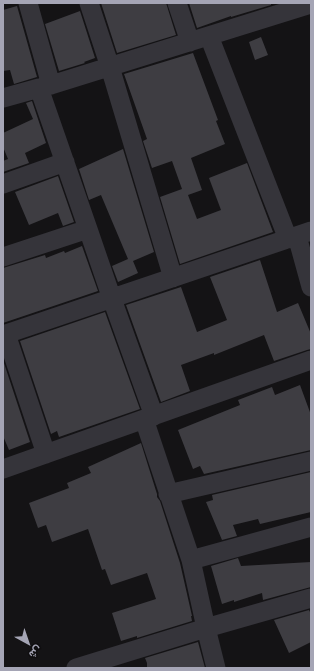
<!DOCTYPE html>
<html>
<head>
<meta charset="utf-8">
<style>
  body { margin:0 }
  #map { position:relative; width:314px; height:671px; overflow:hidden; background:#141315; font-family:Montserrat,Vazirmatn,sans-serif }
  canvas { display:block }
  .frame { position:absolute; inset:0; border:4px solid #a5a5b5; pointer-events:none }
  .north { position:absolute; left:8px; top:623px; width:40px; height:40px; -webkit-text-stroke:3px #0f0e10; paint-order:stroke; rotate:140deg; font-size:11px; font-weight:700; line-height:16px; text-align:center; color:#a5a5b5 }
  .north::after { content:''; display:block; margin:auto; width:14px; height:18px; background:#a5a5b5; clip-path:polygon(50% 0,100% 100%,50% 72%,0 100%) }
</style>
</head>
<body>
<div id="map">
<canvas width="314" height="671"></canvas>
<div class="frame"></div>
<div class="north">ش</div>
</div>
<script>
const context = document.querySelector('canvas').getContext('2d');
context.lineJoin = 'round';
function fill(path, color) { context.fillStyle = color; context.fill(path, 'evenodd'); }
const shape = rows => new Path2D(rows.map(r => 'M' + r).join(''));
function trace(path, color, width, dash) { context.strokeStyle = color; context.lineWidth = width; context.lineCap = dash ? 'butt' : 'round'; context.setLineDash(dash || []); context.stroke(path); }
const building = shape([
  [101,3,166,3,167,6,176,35,117,53],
  [189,3,271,3,271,5,231,17,231,16,197,28],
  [17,6,37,77,14,84,10,70,3,71,3,10],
  [80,11,95,58,84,62,85,63,59,71,45,24],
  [261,37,268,55,255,60,249,42],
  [193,53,218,120,216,121,225,144,191,158,202,190,188,195,197,219,221,210,209,178,247,163,273,232,180,264,160,197,182,189,172,161,152,168,143,141,147,139,124,74],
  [32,101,46,143,25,153,29,163,3,172,3,161,8,159,3,147,3,133,33,119,26,103],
  [123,149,154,252,133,261,138,273,118,282,112,266,128,259,101,195,89,200,79,169],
  [58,176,74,222,63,226,58,213,29,225,15,192],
  [82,246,98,291,3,323,3,268,45,255,46,258,64,251,65,253],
  [260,260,277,312,298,303,311,334,311,349,307,350,274,361,264,335,214,355,214,353,181,365,190,391,161,402,126,305,181,287,197,332,227,320,210,277],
  [105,312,140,409,59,437,57,431,51,434,20,341],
  [3,360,30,442,9,450,3,436],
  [300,385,311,415,311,450,204,474,200,466,193,469,178,430,240,405,238,400,272,387,275,395],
  [141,443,157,494,157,497,160,501,180,563,192,616,191,616,192,621,137,638,137,636,121,641,112,613,156,599,147,573,111,585,105,569,102,570,88,529,52,542,46,525,38,528,29,503,69,488,67,483,91,473,88,467],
  [311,472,311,512,260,524,258,519,233,525,237,536,222,540,206,502,213,500,212,495],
  [238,558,241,566,311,562,311,587,263,600,262,593,234,602,234,600,222,604,211,566],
  [309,610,311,614,311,642,289,653,274,620],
  [198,642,205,668,147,668,147,663,145,658]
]);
const street = shape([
  [28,3,51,85,311,4],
  [89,3,110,67,173,278],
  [177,3,190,42],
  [209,36,288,239],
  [3,98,39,88,88,229],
  [3,184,65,162],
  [297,236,311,287],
  [3,257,88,229,112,299,154,416],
  [6,334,46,454],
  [3,335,311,231],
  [3,469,311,360],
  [168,494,311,461],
  [191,560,311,527],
  [76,668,206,628,191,560,144,419],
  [216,668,206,628,311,598]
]);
fill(building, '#3e3d42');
trace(street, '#35343a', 19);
</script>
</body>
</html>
